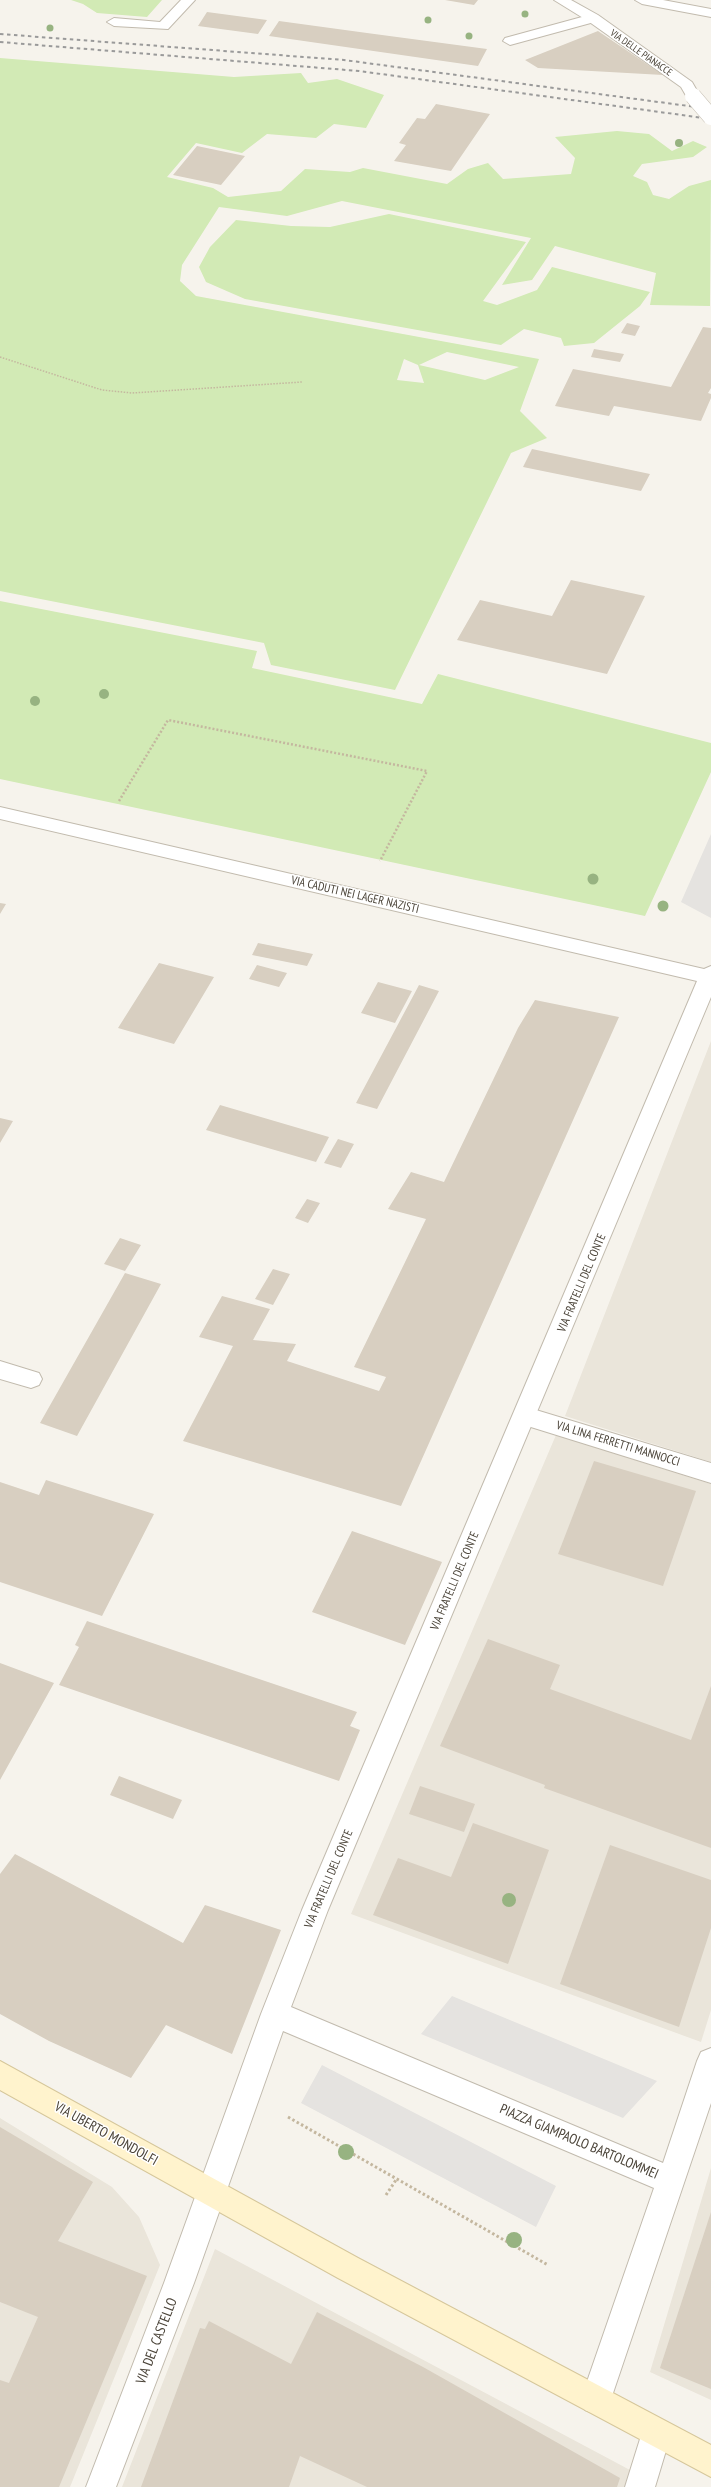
<!DOCTYPE html>
<html>
<head>
<meta charset="utf-8">
<style>
  body { margin:0 }
  canvas { display:block; background:#f6f3ec }
</style>
</head>
<body>
<canvas width="711" height="2487"></canvas>
<script>
const context = document.querySelector('canvas').getContext('2d');
context.lineJoin = 'round';
function fill(path, color) { context.fillStyle = color; context.fill(path, 'evenodd'); }
const shape = rows => new Path2D(rows.map(r => 'M' + r).join(''));
function trace(path, color, width, dash) { context.strokeStyle = color; context.lineWidth = width; context.lineCap = dash ? 'butt' : 'round'; context.setLineDash(dash || []); context.stroke(path); }
function write(font, color, halo, rows, align = 'center') {
  context.font = font + ' "PT Sans Narrow",sans-serif'; context.lineWidth = 3; context.setLineDash([]); context.textBaseline = 'middle'; context.strokeStyle = halo; context.fillStyle = color; for (const [text, x, y, turn = 0] of rows) {
    context.save(); context.translate(x, y); context.rotate((+turn || 0) * Math.PI / 180); context.textAlign = isNaN(turn) ? turn : align; if (halo) context.strokeText(text, 0, 0); context.fillText(text, 0, 0); context.restore();
  }
}
const residential = shape([
  [711,1041,711,1462,565,1416],
  [556,1435,711,1484,711,2010,701,2042,351,1914],
  [0,2118,112,2187,139,2217,160,2265,70,2487,0,2487],
  [711,2168,711,2400,650,2372],
  [215,2249,630,2470,625,2487,122,2487]
]);
const green = shape([
  [71,0,162,0,147,17,97,13,83,4],
  [0,58,234,77,301,73,308,83,337,79,384,95,366,128,334,124,316,138,267,134,242,153,196,143,167,177,213,188,228,197,281,191,305,169,350,172,363,168,447,184,468,169,488,163,503,179,571,174,575,158,555,137,617,131,649,134,672,151,693,141,707,147,693,157,642,164,633,176,647,182,653,195,669,199,689,186,711,180,710,306,650,305,656,273,555,246,532,280,502,285,531,238,342,201,287,216,219,207,182,265,180,281,196,296,539,359,520,411,547,438,511,453,395,690,271,665,264,643,0,591],
  [447,352,519,367,485,380,419,365],
  [404,359,418,365,424,383,397,380],
  [389,214,526,242,483,301,497,305,537,290,552,267,650,292,640,306,594,343,564,346,561,338,524,329,501,345,245,299,206,282,199,267,210,247,236,220,291,226,330,227],
  [0,601,257,651,252,668,422,704,438,674,711,743,711,772,645,916,0,779]
]);
const parking = shape([
  [711,834,711,918,681,902],
  [452,1996,657,2081,623,2118,421,2034],
  [322,2065,556,2186,536,2227,301,2103]
]);
const building = shape([
  [445,0,478,0,474,5],
  [207,12,267,20,258,34,198,26],
  [279,21,367,33,487,49,478,66,269,36],
  [598,31,663,75,538,68,525,60],
  [436,104,490,114,451,171,394,161,406,145,399,143,417,118,425,119],
  [197,146,245,156,221,185,173,175],
  [627,323,640,326,635,336,621,333],
  [703,327,711,328,711,388,708,393,711,394,711,398,701,421,614,406,609,416,555,406,573,369,671,387],
  [594,349,624,354,620,362,591,357],
  [532,449,650,474,641,491,523,467],
  [571,580,645,596,607,674,457,640,480,600,552,616],
  [0,903,6,904,0,914],
  [258,943,313,954,307,966,252,955],
  [159,963,214,977,174,1044,118,1028],
  [257,965,287,973,279,987,249,979],
  [378,982,412,991,395,1023,361,1013],
  [419,985,439,991,377,1109,356,1103],
  [535,1000,619,1017,401,1506,183,1441,233,1346,199,1337,222,1296,270,1309,253,1340,296,1344,287,1361,379,1391,386,1377,354,1367,426,1219,388,1209,411,1172,444,1182,518,1028],
  [220,1105,329,1137,316,1162,206,1130],
  [0,1118,13,1121,0,1143],
  [338,1139,354,1144,341,1168,324,1163],
  [307,1199,320,1203,308,1223,295,1218],
  [120,1238,141,1245,125,1271,104,1264],
  [273,1269,290,1274,273,1305,255,1299],
  [125,1273,161,1284,77,1436,40,1423],
  [594,1461,696,1491,663,1586,558,1554],
  [46,1480,154,1514,102,1616,0,1582,0,1482,39,1495],
  [352,1531,442,1562,405,1645,312,1612],
  [87,1621,357,1712,350,1726,360,1730,339,1781,59,1685,79,1647,75,1645],
  [488,1639,560,1665,550,1689,691,1740,711,1686,711,1848,544,1788,545,1785,440,1746],
  [0,1663,54,1683,0,1780],
  [119,1776,182,1800,173,1819,110,1795],
  [420,1786,475,1804,464,1832,409,1814],
  [473,1823,549,1850,508,1964,373,1915,398,1858,451,1877],
  [610,1845,711,1880,711,1928,679,2027,560,1984],
  [15,1854,183,1943,205,1905,281,1930,232,2054,166,2025,131,2078,49,2041,0,2014,0,1874],
  [0,2127,93,2182,58,2241,147,2276,59,2487,0,2487,0,2380,9,2383,38,2317,0,2302],
  [711,2212,711,2389,660,2368],
  [317,2312,423,2367,620,2478,617,2487,367,2487,300,2456,289,2487,141,2487,200,2328,205,2329,209,2321,291,2364]
]);
const pathFar2 = shape([
  [0,357,102,390,132,393,302,382]
]);
const pathFar1 = shape([
  [119,801,168,720,427,771,380,861]
]);
const path = shape([
  [288,2117,548,2265],
  [386,2195,396,2180]
]);
const service = shape([
  [593,14,600,18,598,21,510,45,503,41,505,38,593,14],
  [526,1407,711,1463,711,1483,518,1423,514,1416,518,1409,526,1407]
]);
const minor = shape([
  [181,0,195,0,168,29,114,26,107,22,114,18,160,22,181,0],
  [554,0,571,0,598,15,692,82,700,96,693,100,688,99,681,87,588,21,554,0],
  [0,807,704,969,711,966,711,997,328,1910,291,2007,663,2163,697,2061,701,2052,711,2048,711,2103,611,2399,607,2410,596,2414,585,2410,581,2399,654,2188,283,2031,194,2283,116,2487,86,2487,164,2283,261,2014,302,1910,697,981,0,819,0,807],
  [0,1361,39,1373,42,1379,39,1385,31,1388,0,1379,0,1361],
  [656,2419,667,2423,671,2434,655,2487,625,2487,645,2423,656,2419]
]);
const tertiary = shape([
  [635,0,663,0,711,9,711,17,642,4,635,0]
]);
const secondary = shape([
  [0,2061,358,2258,711,2445,711,2477,338,2278,0,2090,0,2061]
]);
const rail = shape([
  [0,34,344,60,711,109],
  [0,42,359,71,711,119]
]);
const minorBridge = shape([
  [693,96,711,117]
]);
const trees = [
  [525,14,3.5],
  [428,20,3.5],
  [50,28,3.5],
  [469,36,3.5],
  [679,143,4],
  [104,694,5],
  [35,701,5],
  [593,879,5.5],
  [663,906,5.5],
  [509,1900,7],
  [346,2152,8],
  [514,2240,8]
];
const farStreetnames = [
  ["VIA DELLE PIANACCE",641,53,35]
];
const streetNames = [
  ["VIA CADUTI NEI LAGER NAZISTI",355,895,13],
  ["VIA FRATELLI DEL CONTE",582,1283,-67],
  ["VIA LINA FERRETTI MANNOCCI",618,1444,17],
  ["VIA FRATELLI DEL CONTE",455,1581,-67],
  ["VIA FRATELLI DEL CONTE",329,1879,-67]
];
const nearStreetnames = [
  ["VIA UBERTO MONDOLFI",106,2134,29],
  ["PIAZZA GIAMPAOLO BARTOLOMMEI",579,2142,23],
  ["VIA DEL CASTELLO",157,2341,-69]
];
fill(residential, '#eae5da');
fill(green, '#d2eab5');
fill(parking, '#e5e3e0');
fill(building, '#d8cfc1');
trace(service, '#c2bbae', 2);
trace(minor, '#c2bbae', 2);
trace(tertiary, '#c2bbae', 2);
trace(secondary, '#d6c79b', 2);
trace(pathFar2, '#c4b79f', 1.5, [1.5, 1.5]);
trace(pathFar1, '#c4b79f', 2.5, [2, 2]);
trace(path, '#c4b79f', 3, [2.5, 2.5]);
fill(service, '#fff');
fill(minor, '#fff');
fill(tertiary, '#fff');
fill(secondary, '#fff3cd');
trace(rail, '#9a9a9a', 2, [3.5, 3.5]);
trace(minorBridge, '#c2bbae', 17, []);
trace(minorBridge, '#fff', 16);
context.fillStyle = '#97b381';
for (const [x, y, r] of trees) { context.beginPath(); context.arc(x, y, r, 0, 2 * Math.PI); context.fill(); }
write('10px', '#4b4439', '#fff', farStreetnames);
write('12px', '#4b4439', '#fff', streetNames);
write('14px', '#4b4439', '#fff', nearStreetnames);
</script>
</body>
</html>
